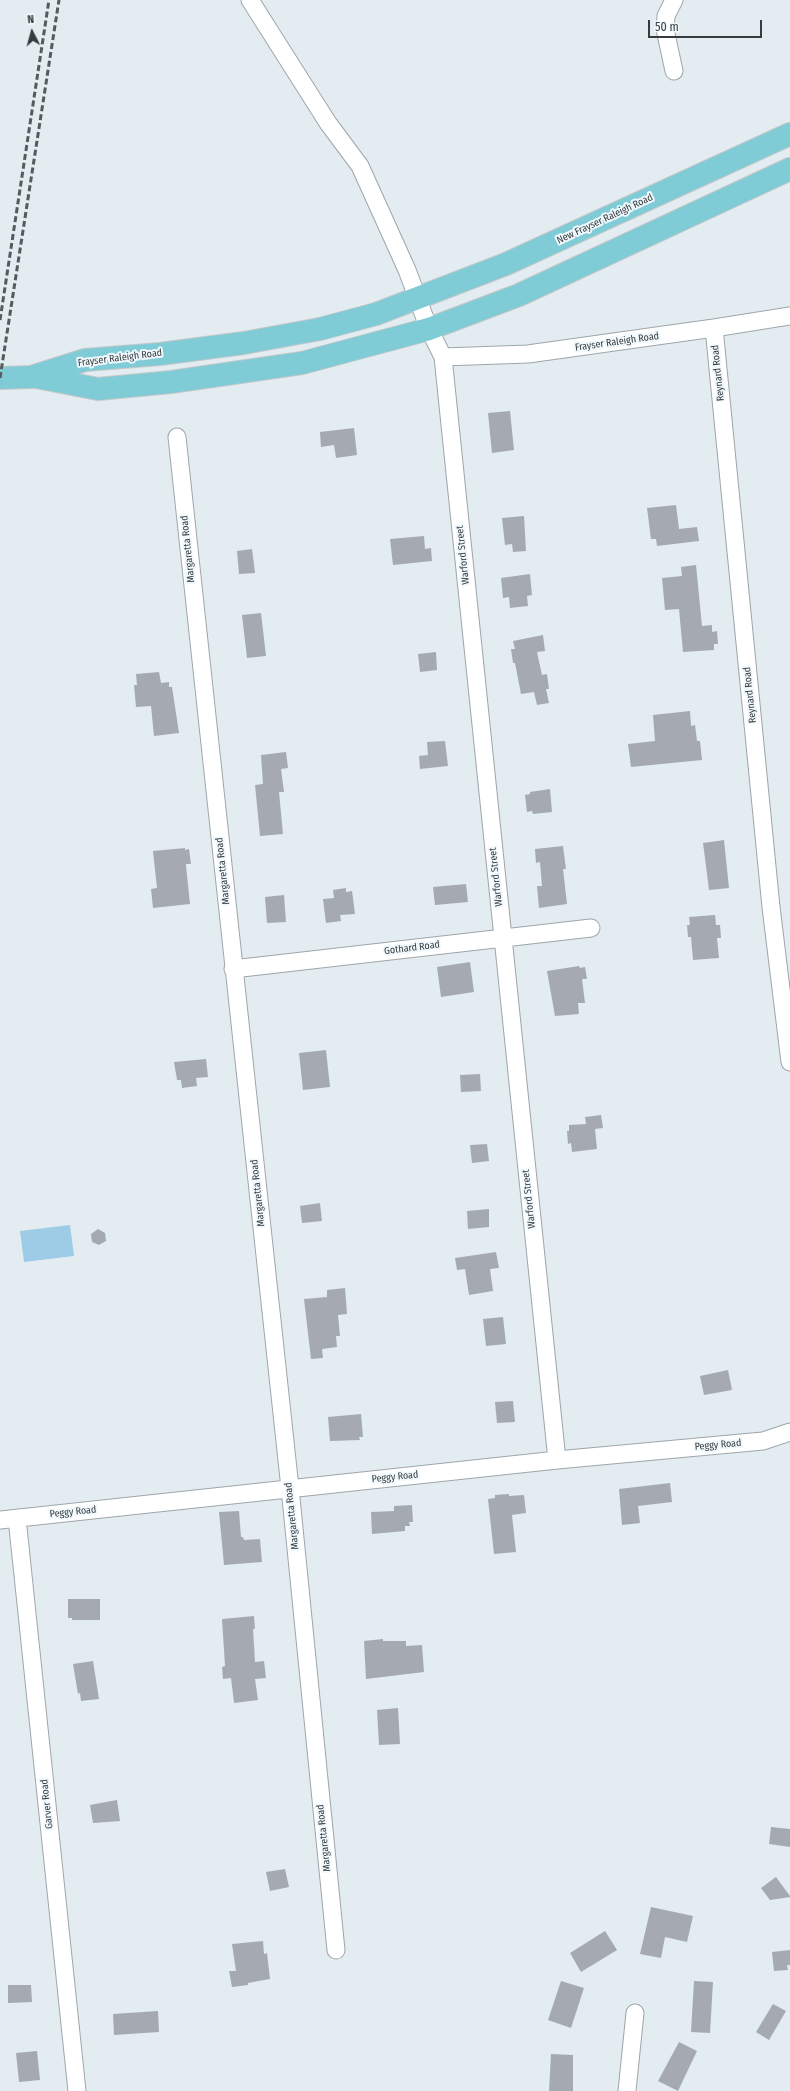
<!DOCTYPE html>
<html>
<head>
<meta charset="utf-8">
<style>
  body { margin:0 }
  #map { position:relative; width:790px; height:2091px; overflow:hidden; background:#e3ecf1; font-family:"Fira Sans Condensed",sans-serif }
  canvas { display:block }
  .north { position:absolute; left:12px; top:12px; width:40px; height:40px; -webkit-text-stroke:3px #f0f9fe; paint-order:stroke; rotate:354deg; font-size:11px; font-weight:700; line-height:16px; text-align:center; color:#373b3d }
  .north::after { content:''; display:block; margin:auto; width:14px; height:18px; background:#373b3d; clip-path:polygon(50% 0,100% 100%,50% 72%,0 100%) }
  .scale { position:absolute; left:648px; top:20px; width:114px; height:18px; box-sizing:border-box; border:2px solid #373b3d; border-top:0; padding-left:5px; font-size:12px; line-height:14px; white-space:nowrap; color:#373b3d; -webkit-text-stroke:3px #f0f9fe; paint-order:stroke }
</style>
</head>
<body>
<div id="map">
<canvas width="790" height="2091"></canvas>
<div class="north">N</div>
<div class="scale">50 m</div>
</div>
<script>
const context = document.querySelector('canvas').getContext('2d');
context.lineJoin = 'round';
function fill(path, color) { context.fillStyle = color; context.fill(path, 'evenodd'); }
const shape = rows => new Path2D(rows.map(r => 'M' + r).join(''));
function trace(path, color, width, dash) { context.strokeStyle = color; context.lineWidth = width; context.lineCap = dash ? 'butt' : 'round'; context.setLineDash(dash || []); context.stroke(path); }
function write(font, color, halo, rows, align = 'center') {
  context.font = font + ' "Fira Sans Condensed",sans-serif'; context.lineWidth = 4; context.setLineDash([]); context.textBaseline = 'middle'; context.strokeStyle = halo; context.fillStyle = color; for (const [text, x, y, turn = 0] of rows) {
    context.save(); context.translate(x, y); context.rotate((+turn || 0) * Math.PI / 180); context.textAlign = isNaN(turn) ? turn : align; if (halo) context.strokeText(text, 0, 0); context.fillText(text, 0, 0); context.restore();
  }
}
const green = shape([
  [70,1225,74,1256,24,1262,20,1231]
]);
const building = shape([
  [510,411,514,450,492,453,488,413],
  [354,428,357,455,336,458,334,445,321,447,320,432],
  [676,505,679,529,697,527,699,541,657,546,656,539,651,539,647,508],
  [524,516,526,551,513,552,512,544,505,545,502,518],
  [424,536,425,549,431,548,432,561,393,565,390,539],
  [252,549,255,573,239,574,237,551],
  [696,565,702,626,712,625,712,632,717,631,718,644,714,644,714,650,683,652,679,609,665,610,662,578,682,576,681,567],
  [530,574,532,595,527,596,528,606,510,608,509,597,503,598,501,578],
  [261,613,266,656,247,658,242,615],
  [543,635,545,651,537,652,542,675,547,674,549,689,546,689,549,703,537,705,534,692,521,694,515,663,513,663,511,649,515,649,513,641],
  [436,652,437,670,420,672,418,654],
  [159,672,161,683,169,682,169,687,172,687,179,733,154,736,151,706,136,707,134,685,137,685,136,674],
  [690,711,691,726,695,725,697,741,700,741,702,760,631,767,628,744,655,741,653,715],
  [445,741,448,766,420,769,419,756,428,755,427,742],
  [286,752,288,768,281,769,284,792,279,792,283,834,260,836,255,785,263,784,261,755],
  [550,789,552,812,533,814,532,811,527,812,525,795,530,794,530,792],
  [724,840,729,888,709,890,703,843],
  [563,846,566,869,563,869,567,904,539,908,537,886,542,886,540,862,536,863,535,849],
  [185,848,185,850,189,849,191,864,186,864,186,866,190,904,153,908,151,889,157,888,153,851],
  [466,884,468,902,435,905,433,887],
  [346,888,346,892,352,891,355,914,340,915,341,921,326,923,323,899,334,898,333,890],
  [284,895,286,922,267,923,265,897],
  [715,915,716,925,720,925,721,938,717,938,719,958,693,960,691,937,688,937,687,925,690,925,689,917],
  [470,962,474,992,441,997,437,967],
  [579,966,580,968,585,967,587,979,582,979,585,1003,578,1003,579,1014,555,1016,547,971],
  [326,1050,330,1087,303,1090,299,1053],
  [206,1059,208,1077,196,1078,197,1086,182,1088,181,1080,177,1080,174,1062],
  [480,1074,481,1091,461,1092,460,1075],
  [601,1115,603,1128,595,1129,597,1149,572,1152,571,1143,568,1144,567,1131,569,1131,569,1125,586,1124,585,1117],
  [487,1144,489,1161,472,1163,470,1145],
  [320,1203,322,1221,302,1223,300,1206],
  [489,1209,489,1227,468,1229,467,1211],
  [98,1229,105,1233,106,1241,99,1245,92,1242,91,1234],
  [496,1252,499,1268,490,1269,493,1291,469,1295,465,1269,457,1270,455,1258],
  [345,1288,347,1314,338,1315,340,1336,336,1336,337,1347,322,1349,323,1358,311,1359,304,1299,327,1297,327,1290],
  [503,1317,506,1344,486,1346,483,1319],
  [728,1370,732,1390,704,1395,700,1376],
  [513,1401,515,1422,497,1423,495,1402],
  [361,1414,363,1437,359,1437,360,1440,330,1441,328,1417],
  [670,1483,672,1502,638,1506,640,1523,622,1525,619,1489],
  [509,1494,509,1496,524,1495,526,1513,512,1515,516,1552,494,1554,488,1499,495,1498,495,1495],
  [412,1505,413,1522,409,1522,410,1526,405,1526,405,1531,372,1534,371,1512,394,1511,394,1506],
  [239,1511,241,1537,243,1537,244,1540,260,1539,262,1562,224,1565,219,1512],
  [68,1599,100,1599,100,1620,72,1620,72,1618,68,1618],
  [254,1616,255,1629,253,1629,255,1662,264,1661,266,1678,255,1679,258,1700,234,1703,231,1678,223,1679,222,1667,225,1666,222,1619],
  [383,1639,383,1641,406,1641,406,1646,422,1645,424,1672,366,1679,364,1641],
  [93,1661,99,1699,81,1701,80,1693,78,1694,73,1664],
  [398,1708,400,1744,379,1745,377,1710],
  [117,1800,120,1821,93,1823,90,1805],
  [771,1827,790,1829,790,1847,769,1844],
  [285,1869,289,1887,270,1891,266,1872],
  [776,1877,790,1896,790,1897,770,1900,761,1888],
  [651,1907,693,1916,687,1942,665,1937,661,1958,640,1954],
  [605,1931,617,1950,581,1972,570,1953],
  [263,1941,264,1954,267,1953,270,1979,248,1983,248,1985,232,1987,229,1971,236,1971,232,1944],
  [790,1950,790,1965,787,1965,788,1970,774,1971,772,1952],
  [561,1981,584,1988,571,2028,548,2020],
  [694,1981,713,1982,710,2033,691,2032],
  [8,1985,31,1985,32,2002,8,2003],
  [773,2004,786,2011,769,2040,756,2032],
  [158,2011,159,2032,114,2035,113,2014],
  [679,2042,697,2051,678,2091,658,2081],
  [37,2051,40,2080,19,2082,16,2053],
  [551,2054,573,2055,573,2091,549,2091]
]);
const minor = shape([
  [250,0,328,123,360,166,407,270,429,329,443,357,557,1460],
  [674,0,666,16,665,29,674,71],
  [714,328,771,907,790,1062],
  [443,357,528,354,714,328,790,316],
  [177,437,290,1488,336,1950],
  [233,969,591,928],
  [17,1518,77,2091],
  [0,1520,557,1460,763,1441,790,1432],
  [627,2091,635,2013]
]);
const major = shape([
  [36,377,98,389,171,382,302,363,429,329,519,295,790,169],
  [0,378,31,377,85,360,160,354,244,343,320,329,376,314,506,264,790,134]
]);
const rail = shape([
  [0,320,49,0],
  [0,378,59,0]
]);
const streetNames = [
  ["New Frayser Raleigh Road",605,219,-25],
  ["Frayser Raleigh Road",617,342,-8],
  ["Frayser Raleigh Road",120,358,-7],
  ["Reynard Road",718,373,-96],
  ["Margaretta Road",188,549,-96],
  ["Warford Street",463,555,-96],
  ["Reynard Road",750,695,-96],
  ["Margaretta Road",223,871,-96],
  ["Warford Street",496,877,-96],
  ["Gothard Road",412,948,-7],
  ["Margaretta Road",258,1193,-96],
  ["Warford Street",529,1199,-96],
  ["Peggy Road",718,1445,-5],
  ["Peggy Road",395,1477,-6],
  ["Peggy Road",73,1512,-6],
  ["Margaretta Road",292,1516,-96],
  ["Garver Road",47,1804,-96],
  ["Margaretta Road",324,1838,-96]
];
fill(green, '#9ecce7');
fill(building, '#a5aab2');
trace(minor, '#9ea6ab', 19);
trace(major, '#c7c8c9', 24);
trace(minor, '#fff', 17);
trace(major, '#7fcbd6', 22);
trace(rail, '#555a5c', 3, [6, 3]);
write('10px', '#373b3d', '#f0f9fe', streetNames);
</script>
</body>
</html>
